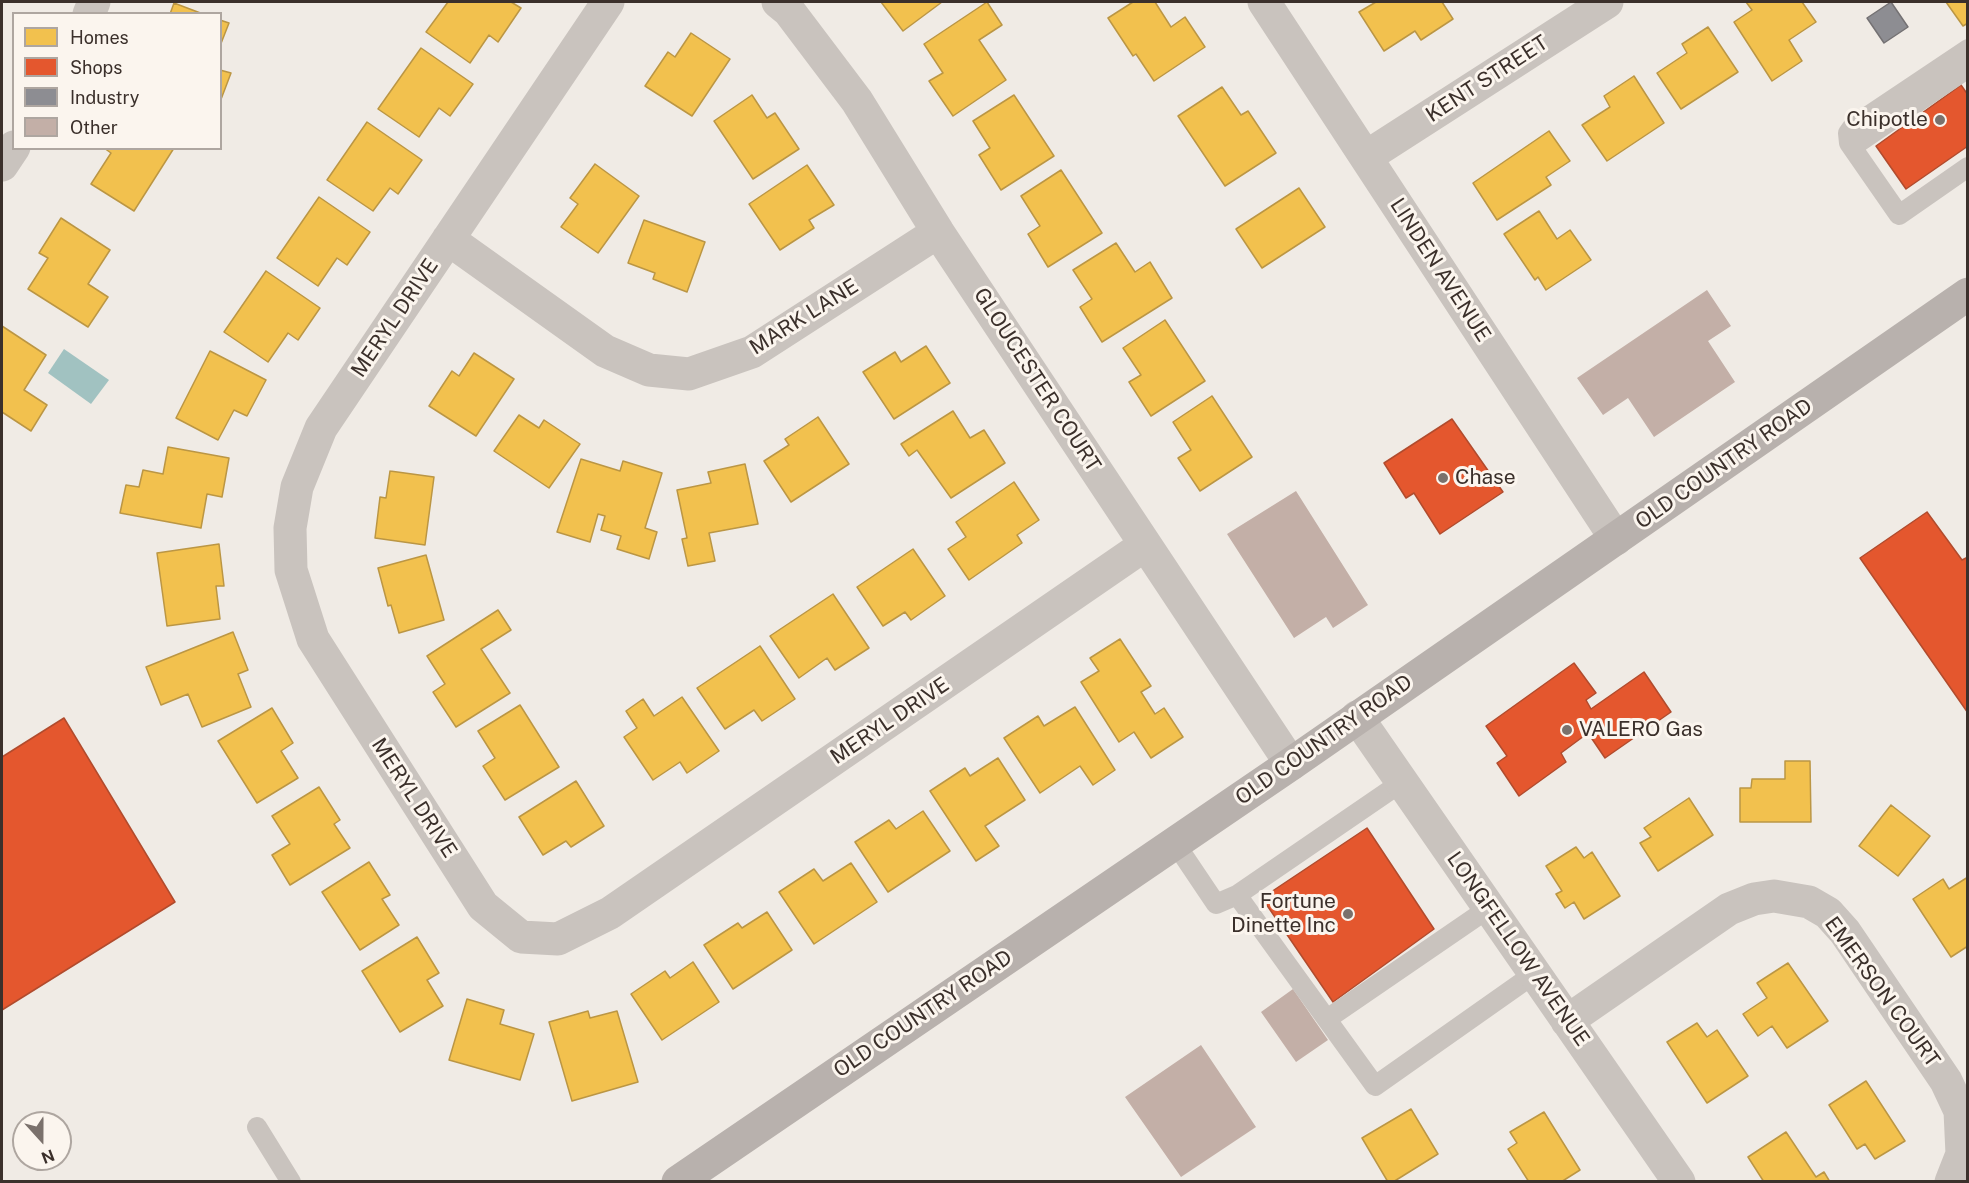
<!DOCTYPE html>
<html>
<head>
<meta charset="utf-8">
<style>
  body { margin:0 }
  #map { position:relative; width:1969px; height:1183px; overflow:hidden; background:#f0ebe5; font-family:"Public Sans",sans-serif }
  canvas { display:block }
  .frame { position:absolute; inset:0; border:3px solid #3b302b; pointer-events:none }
  .legend { position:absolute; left:12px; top:12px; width:210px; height:138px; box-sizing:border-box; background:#fbf5ee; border:2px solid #aea6a0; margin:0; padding:8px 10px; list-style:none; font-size:18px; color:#3b302b }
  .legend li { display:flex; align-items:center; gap:12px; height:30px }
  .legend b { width:30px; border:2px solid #aea6a0 }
  .north { position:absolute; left:12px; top:1111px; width:60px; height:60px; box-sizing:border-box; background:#fbf5ee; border:2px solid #aea6a0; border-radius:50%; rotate:159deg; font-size:16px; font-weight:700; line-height:24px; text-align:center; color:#3b302b }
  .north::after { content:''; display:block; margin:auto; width:21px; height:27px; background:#7a716c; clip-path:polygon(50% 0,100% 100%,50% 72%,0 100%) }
</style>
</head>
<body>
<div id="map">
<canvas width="1969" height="1183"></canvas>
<div class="frame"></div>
<ul class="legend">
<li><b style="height:16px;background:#f2c14e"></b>Homes</li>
<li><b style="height:16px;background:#e4572e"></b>Shops</li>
<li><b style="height:16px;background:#8d8d92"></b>Industry</li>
<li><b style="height:16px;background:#c3afa7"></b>Other</li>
</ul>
<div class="north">N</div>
</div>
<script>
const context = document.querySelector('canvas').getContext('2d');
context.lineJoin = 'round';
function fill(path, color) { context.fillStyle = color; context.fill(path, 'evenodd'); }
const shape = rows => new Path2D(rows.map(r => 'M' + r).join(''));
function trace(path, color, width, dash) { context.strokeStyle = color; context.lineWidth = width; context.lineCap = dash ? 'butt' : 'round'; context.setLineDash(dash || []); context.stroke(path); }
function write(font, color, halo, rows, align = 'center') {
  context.font = font + ' "Public Sans",sans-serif'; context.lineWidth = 6; context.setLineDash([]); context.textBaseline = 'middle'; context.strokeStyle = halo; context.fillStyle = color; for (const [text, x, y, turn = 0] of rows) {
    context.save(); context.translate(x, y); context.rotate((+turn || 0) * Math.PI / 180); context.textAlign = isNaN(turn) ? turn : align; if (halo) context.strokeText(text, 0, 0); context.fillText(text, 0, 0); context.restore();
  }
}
const water = shape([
  [64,349,109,380,91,404,48,373]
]);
const homes = shape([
  [448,2,511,2,521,8,498,42,489,35,470,63,426,32,448,2],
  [881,2,942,2,903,31,881,2],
  [987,2,1002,25,979,40,1006,80,953,116,929,81,943,73,924,44,987,2],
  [1133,2,1155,2,1171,27,1185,17,1205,47,1154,81,1136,54,1133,56,1108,18,1133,2],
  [1376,2,1442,2,1453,19,1421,40,1415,31,1384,51,1359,12,1376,2],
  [1746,2,1802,2,1816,22,1789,40,1802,61,1772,81,1734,22,1752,10,1746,2],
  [1946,2,1968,2,1968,23,1963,26,1946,2],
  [174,3,203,14,170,14,174,3],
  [220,20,229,23,220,46,220,20],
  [1708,27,1738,72,1681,109,1657,73,1687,53,1682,44,1708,27],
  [691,33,730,59,692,116,645,86,668,52,675,57,691,33],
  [421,48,473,84,450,116,439,108,419,137,378,109,421,48],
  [220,70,231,73,220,102,220,70],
  [1634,76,1664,123,1607,161,1582,125,1610,107,1604,96,1634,76],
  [1222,87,1241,115,1248,111,1276,153,1225,186,1178,116,1222,87],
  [752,95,767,118,775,113,799,149,753,179,714,121,752,95],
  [1014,95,1054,156,1001,190,979,155,990,148,973,121,1014,95],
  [367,122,422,160,398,194,390,188,373,211,327,180,367,122],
  [1549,131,1570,161,1546,177,1551,185,1497,220,1473,183,1549,131],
  [104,148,174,148,134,211,91,184,111,153,104,148],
  [595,164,639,196,598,253,561,227,578,204,570,198,595,164],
  [807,165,834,205,809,220,814,228,780,250,749,204,807,165],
  [1061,170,1102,233,1048,267,1028,234,1040,226,1021,196,1061,170],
  [1299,188,1325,227,1262,268,1236,229,1299,188],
  [319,197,370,232,347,265,337,258,318,286,277,258,319,197],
  [1539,211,1557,239,1570,230,1591,260,1546,290,1538,277,1535,280,1504,234,1539,211],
  [61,218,110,250,88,284,108,297,88,327,28,289,48,258,39,253,61,218],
  [644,220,705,242,687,292,653,279,655,273,628,263,644,220],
  [1116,243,1135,272,1150,262,1172,298,1102,342,1080,307,1092,299,1073,270,1116,243],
  [266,271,320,308,298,340,288,333,268,362,224,332,266,271],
  [1165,320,1205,381,1151,416,1129,382,1141,375,1123,348,1165,320],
  [2,326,46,355,24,390,47,405,31,431,2,412,2,326],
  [926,346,950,383,894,419,863,372,895,352,901,362,926,346],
  [210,351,266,380,247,416,234,410,218,440,176,418,210,351],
  [474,353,514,379,476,436,429,406,452,371,459,376,474,353],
  [1212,396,1252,457,1200,491,1178,458,1191,450,1173,422,1212,396],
  [953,411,970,438,984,430,1005,463,951,498,917,450,909,456,901,444,953,411],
  [519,415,539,428,544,420,580,444,549,488,494,451,519,415],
  [818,417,849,464,791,502,764,461,789,445,785,439,818,417],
  [168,447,229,458,222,497,207,494,201,528,120,513,126,485,139,487,143,470,163,474,168,447],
  [581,459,620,471,623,461,662,473,645,528,657,532,649,559,617,549,621,536,601,530,605,516,598,514,590,542,557,532,581,459],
  [745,464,758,524,709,533,715,561,688,566,682,539,687,538,677,490,711,483,708,472,745,464],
  [390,471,434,477,425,545,375,538,380,497,386,498,390,471],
  [1014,482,1039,520,1017,535,1022,543,969,580,948,549,966,537,956,522,1014,482],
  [219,544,224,586,216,586,220,619,167,626,157,553,219,544],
  [913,549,945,596,911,620,905,612,883,626,857,587,913,549],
  [426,555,444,620,399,633,391,605,388,606,378,568,426,555],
  [833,594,869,648,835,670,827,658,799,678,770,636,833,594],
  [498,610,511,630,481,649,510,693,456,727,433,692,445,684,427,656,498,610],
  [233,632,248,670,238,674,251,707,202,727,188,694,161,705,146,667,233,632],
  [1120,639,1151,686,1141,692,1155,714,1164,708,1183,737,1151,758,1134,732,1119,742,1081,682,1099,671,1090,658,1120,639],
  [760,646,795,699,762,721,754,710,725,729,697,688,760,646],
  [682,697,719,751,687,773,680,762,653,780,624,737,637,728,626,711,643,699,654,716,682,697],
  [520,705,559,767,505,800,483,766,495,758,478,731,520,705],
  [1075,707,1115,770,1093,785,1080,766,1040,793,1004,738,1038,716,1044,726,1075,707],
  [272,708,293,743,281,751,298,778,257,803,218,741,272,708],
  [998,758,1025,800,985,826,999,846,976,861,930,791,965,768,970,776,998,758],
  [1785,761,1810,761,1811,822,1740,822,1740,788,1751,788,1752,779,1785,779,1785,761],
  [576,781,604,826,571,847,566,841,543,855,519,817,576,781],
  [319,787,340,820,334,824,350,848,290,885,272,855,290,844,272,816,319,787],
  [1689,798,1713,835,1658,871,1640,843,1651,837,1644,828,1689,798],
  [1891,805,1930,836,1898,876,1859,846,1891,805],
  [923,811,950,851,888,892,855,842,889,820,896,829,923,811],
  [1576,847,1584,858,1592,852,1620,896,1584,919,1574,902,1565,908,1556,894,1562,891,1546,866,1576,847],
  [369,862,390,895,382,899,399,925,360,950,322,892,369,862],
  [851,863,877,902,814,944,779,892,814,869,823,881,851,863],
  [1968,877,1968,946,1951,957,1913,899,1943,879,1949,889,1968,877],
  [767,912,792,950,733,989,704,945,738,923,742,928,767,912],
  [417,937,439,973,427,980,443,1006,400,1032,362,971,417,937],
  [693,962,719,1002,662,1040,631,994,665,971,670,978,693,962],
  [1788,963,1828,1021,1787,1048,1772,1026,1758,1036,1743,1014,1767,998,1757,983,1788,963],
  [467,999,504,1010,500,1024,534,1034,520,1080,449,1060,467,999],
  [588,1011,590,1018,617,1011,638,1082,572,1101,549,1022,588,1011],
  [1697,1023,1707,1037,1717,1030,1748,1076,1707,1103,1667,1042,1697,1023],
  [1866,1081,1905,1141,1875,1159,1865,1144,1857,1149,1829,1105,1866,1081],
  [1411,1109,1438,1154,1393,1182,1388,1182,1362,1138,1411,1109],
  [1544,1112,1580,1170,1561,1182,1529,1182,1508,1149,1517,1143,1510,1132,1544,1112],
  [1786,1132,1816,1177,1824,1172,1830,1182,1764,1182,1748,1157,1786,1132]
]);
const shops = shape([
  [1961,85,1968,95,1968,146,1906,189,1876,146,1961,85],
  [1452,419,1503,492,1440,534,1414,493,1406,498,1384,463,1452,419],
  [1927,512,1962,560,1968,557,1968,713,1860,558,1927,512],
  [1574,663,1596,693,1586,700,1591,709,1644,672,1671,712,1605,758,1588,733,1561,753,1566,762,1519,796,1497,763,1507,756,1486,726,1574,663],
  [64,718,175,902,2,1010,2,757,64,718],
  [1367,828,1434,929,1333,1002,1262,898,1367,828]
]);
const industry = shape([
  [1891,2,1908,27,1884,43,1867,18,1891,2]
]);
const building = shape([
  [1707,290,1731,326,1708,341,1735,382,1654,437,1628,398,1603,415,1577,378],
  [1296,491,1368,605,1333,628,1326,617,1294,638,1227,534],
  [1293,989,1328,1040,1296,1062,1261,1012],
  [1201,1045,1256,1127,1181,1177,1125,1097]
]);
const service = shape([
  [1968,49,1853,126,1848,133,1849,143,1899,215,1968,167],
  [1852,147,1968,68],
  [1175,843,1216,904,1237,895,1375,1086,1534,974],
  [1237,895,1402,782],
  [1327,1019,1489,908],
  [257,1127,291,1182]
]);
const minor = shape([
  [608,2,321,428,297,487,290,528,291,570,313,639,483,906,521,937,558,939,610,913,1145,545],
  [778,2,789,11,857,101,938,232,1291,764],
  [1264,2,1616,539],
  [89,14,94,2],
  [1366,157,1607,2],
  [2,165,14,147],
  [448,239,605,351,649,370,689,374,752,352,938,232],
  [1357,717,1679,1182],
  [1567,1021,1729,909,1754,899,1774,896,1809,902,1828,913,1845,932,1946,1081,1960,1111,1962,1154,1951,1182]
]);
const primary = shape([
  [678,1182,1291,764,1968,294]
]);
const markers = [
  [1940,120,6,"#7a716c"],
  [1443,478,6,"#7a716c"],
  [1567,730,6,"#7a716c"],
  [1348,914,6,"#7a716c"]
];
const streetNames = [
  ["KENT STREET",1487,79,-33],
  ["LINDEN AVENUE",1440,270,57],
  ["MARK LANE",804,317,-32],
  ["MERYL DRIVE",395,318,-56],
  ["GLOUCESTER COURT",1037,380,57],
  ["OLD COUNTRY ROAD",1724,464,-35],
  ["MERYL DRIVE",890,721,-34],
  ["OLD COUNTRY ROAD",1324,740,-35],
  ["MERYL DRIVE",414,798,57],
  ["LONGFELLOW AVENUE",1518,949,55],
  ["EMERSON COURT",1882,992,54],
  ["OLD COUNTRY ROAD",923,1014,-34]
];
const poiNames = [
  ["Chipotle",1928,120],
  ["Chase",1455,478,"left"],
  ["VALERO Gas",1579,730,"left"],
  ["Fortune",1336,902],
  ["Dinette Inc",1336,926]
];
fill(water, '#a1c2c1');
fill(homes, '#f2c14e');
trace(homes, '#bb9644', 1.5);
fill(shops, '#e4572e');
trace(shops, '#b14b2d', 1.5);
fill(industry, '#8d8d92');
trace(industry, '#747173', 1.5);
fill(building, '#c3afa7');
trace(service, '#c9c3be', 20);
trace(minor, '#c9c3be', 33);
trace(primary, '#b8b1ad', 33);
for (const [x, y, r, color] of markers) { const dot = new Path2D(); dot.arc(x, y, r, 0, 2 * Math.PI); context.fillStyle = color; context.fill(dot); trace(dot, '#fbf5ee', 2); }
write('21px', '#3b302b', '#fbf5ee', streetNames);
write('21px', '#3b302b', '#fbf5ee', poiNames, 'right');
</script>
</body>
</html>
